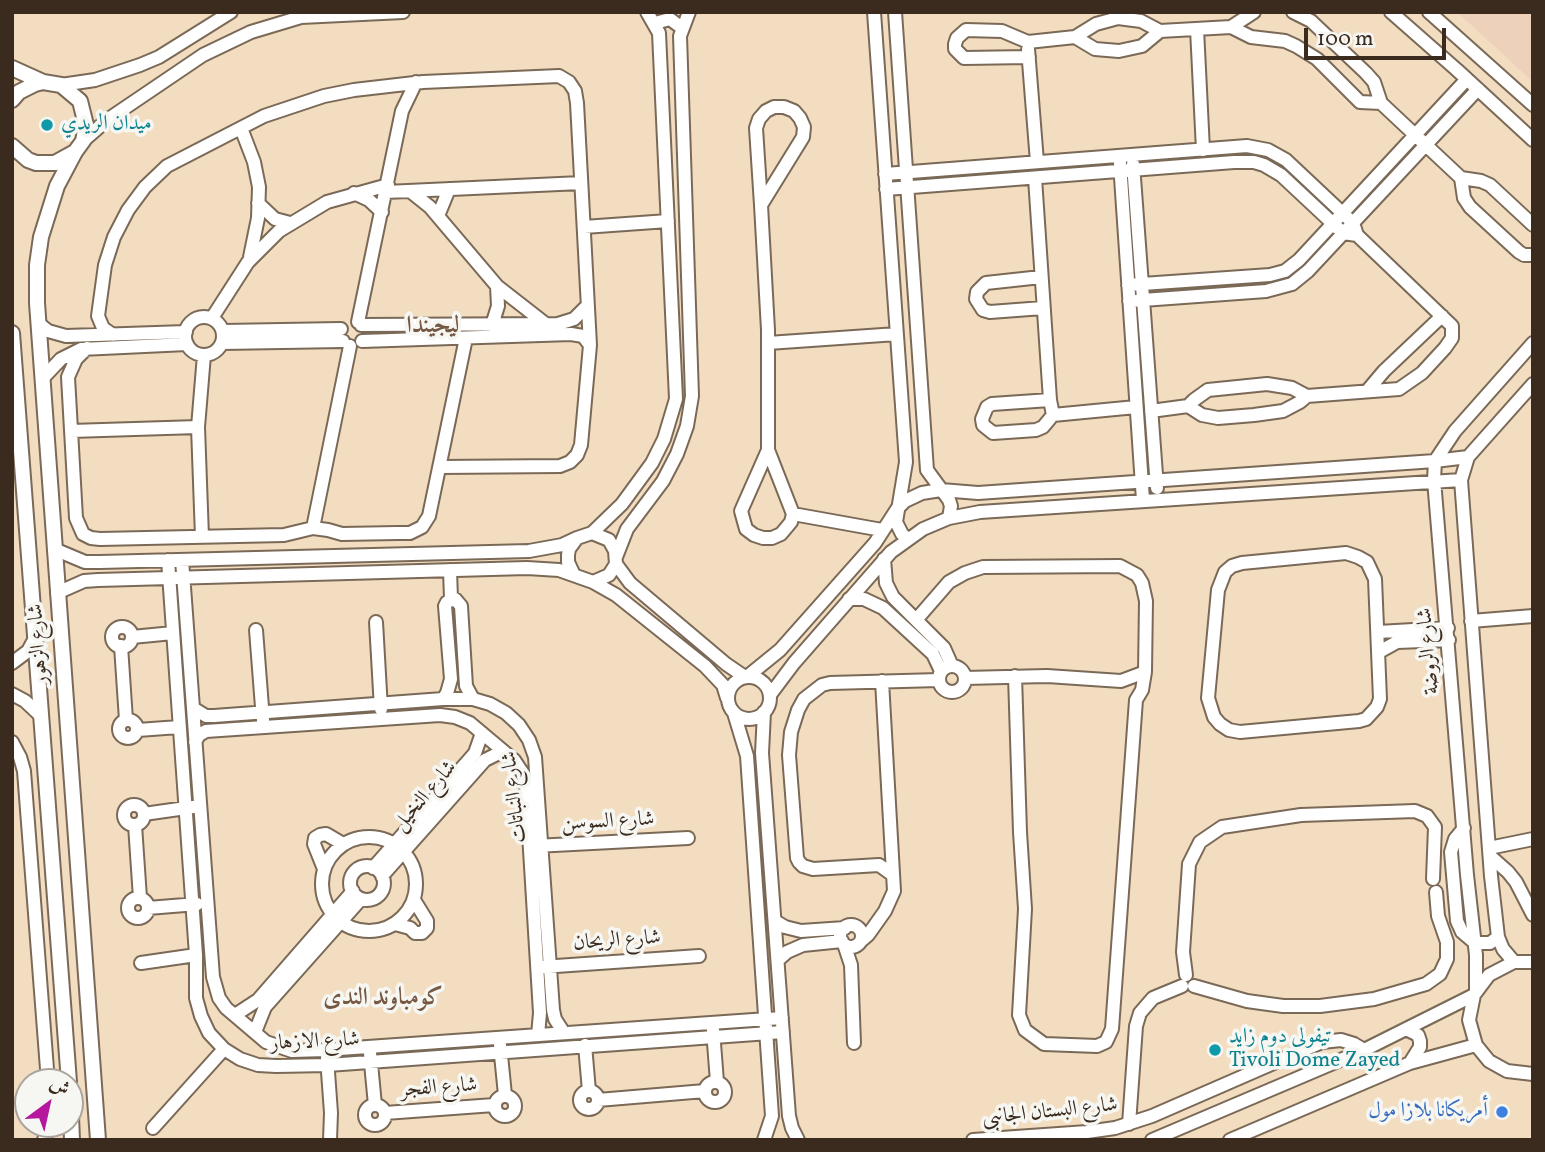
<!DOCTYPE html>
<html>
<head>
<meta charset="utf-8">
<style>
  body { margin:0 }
  #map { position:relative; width:1545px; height:1152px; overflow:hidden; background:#f3ddc1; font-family:Vollkorn,Amiri,serif }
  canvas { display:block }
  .frame { position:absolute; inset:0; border:14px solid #3b2a1e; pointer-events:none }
  .north { position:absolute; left:14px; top:1068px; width:70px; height:70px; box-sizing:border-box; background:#f6f6f2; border:2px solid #aba49d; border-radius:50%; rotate:33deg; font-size:19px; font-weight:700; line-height:28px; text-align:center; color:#3b2a1e }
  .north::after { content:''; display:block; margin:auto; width:24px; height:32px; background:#b5179e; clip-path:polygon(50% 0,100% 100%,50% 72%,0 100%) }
  .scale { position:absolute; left:1304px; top:28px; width:142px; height:32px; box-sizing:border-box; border:4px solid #3b2a1e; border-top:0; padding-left:9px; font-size:21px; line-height:24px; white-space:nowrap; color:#3b2a1e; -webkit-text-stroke:5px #f6f6f2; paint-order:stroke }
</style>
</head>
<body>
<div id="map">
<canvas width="1545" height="1152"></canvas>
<div class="frame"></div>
<div class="north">ش</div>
<div class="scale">100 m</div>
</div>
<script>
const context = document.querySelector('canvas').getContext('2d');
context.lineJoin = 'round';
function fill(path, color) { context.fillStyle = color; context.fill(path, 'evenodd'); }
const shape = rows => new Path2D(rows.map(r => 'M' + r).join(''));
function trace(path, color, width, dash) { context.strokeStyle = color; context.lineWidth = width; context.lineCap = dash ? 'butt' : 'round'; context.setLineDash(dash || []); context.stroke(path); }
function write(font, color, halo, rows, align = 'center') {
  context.font = font + ' Vollkorn,Amiri,serif'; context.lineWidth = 7; context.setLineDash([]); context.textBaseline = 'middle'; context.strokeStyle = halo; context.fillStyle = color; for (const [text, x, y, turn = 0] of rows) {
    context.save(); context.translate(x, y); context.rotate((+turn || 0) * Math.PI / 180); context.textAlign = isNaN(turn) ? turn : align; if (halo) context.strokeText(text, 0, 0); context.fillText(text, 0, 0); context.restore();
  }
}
const built = shape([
  [1457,12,1533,12,1533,82,1531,80]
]);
const minor = shape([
  [874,12,906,462,896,522,902,534,908,539],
  [895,12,927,470,949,500,951,506,949,518],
  [1293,12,1311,21,1366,73,1374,82,1381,103,1461,178],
  [1391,12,1457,70,1533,140],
  [1429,12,1533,105],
  [655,23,670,19,682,28],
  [1231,27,1251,37,1285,41,1296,46,1317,59,1360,102,1381,103],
  [1197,29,1203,150],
  [1075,37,1095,49,1119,51,1142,46,1160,31],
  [1028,49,1037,162],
  [1029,57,964,58,955,49,955,44,957,38,966,30,1002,31,1028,42,1075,37,1096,24,1118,18,1141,21,1160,31,1231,27,1254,12],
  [61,85,95,80,140,65,159,57,231,12],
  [774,107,784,107,794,111,800,118,804,127,803,137,761,205,756,128,759,119,766,111,774,107],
  [241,128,254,162,259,187,258,218,250,257],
  [83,141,107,120,203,55,251,32,301,17,403,12],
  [1120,163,1143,500],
  [1133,164,1157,488],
  [885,174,1247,146,1268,150,1286,160,1353,223,1357,235,1452,326,1452,338,1445,348,1422,373,1399,389,1307,396,1292,388,1267,384,1208,390,1194,400,1188,406],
  [1035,178,1050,400,1053,415,1136,407],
  [886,189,1234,162,1254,162,1264,165,1281,175,1343,233,1357,235],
  [410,191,430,207,497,286,547,325],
  [386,192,581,183],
  [354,193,369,200,382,212],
  [258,203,275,219,290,223],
  [761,205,768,330,768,450],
  [438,216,449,189],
  [1533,225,1490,185,1481,181,1461,178,1464,198,1470,207,1519,252,1524,255,1533,255],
  [584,227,668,221],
  [1041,277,986,283,977,292,976,299,983,310,990,312,1043,308],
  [1128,285,1270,275,1285,271,1299,260,1467,79],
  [1129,301,1266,291,1292,284,1308,271,1478,89],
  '185 336a19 19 0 1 1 38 0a19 19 0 1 1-38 0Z',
  [212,318,248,262,279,231,327,202,388,185],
  [358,322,402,111,416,82],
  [38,323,48,331,66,336,186,332],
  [361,325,558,324,574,319,587,306],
  [492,325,498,306,497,286],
  [223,331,341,329],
  [113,335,103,328,98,316,105,265,114,237,128,210,145,187,167,166,264,116,324,96,354,90,423,82,559,76,569,82,575,91,577,103,590,345,581,445,577,455,570,462,560,466,440,467],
  [362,341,571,334,583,336,590,345],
  [222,343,343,341],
  [768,343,897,334],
  [87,348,76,359,68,377,76,518,83,534,91,538,100,539,284,535,313,528,328,530,342,534,397,533,410,533,422,527,429,516,466,338],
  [42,379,61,359,81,349,187,344],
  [1368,390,1384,371,1442,316],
  [1050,400,992,404,987,407,982,419,983,425,993,433,1036,430,1043,427,1053,415],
  [1151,411,1188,406,1202,415,1218,418,1254,415,1283,411,1300,402,1307,396],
  [71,431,198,427],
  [768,450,793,514,791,522,781,534,772,538,763,538,754,535,746,529,741,511,768,450],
  [793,514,882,530],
  [313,528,350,346],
  [592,533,622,504,652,463,664,439,676,399,659,33,647,12],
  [202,537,198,427,204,355],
  [54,549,85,562,100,562,529,551,562,545,577,538],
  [1346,553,1358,557,1367,562,1375,579,1380,699,1377,707,1366,719,1359,721,1240,732,1229,730,1220,724,1214,717,1208,698,1218,590,1225,572,1232,566,1242,563,1346,553],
  [616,557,627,529,663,481,677,454,687,426,692,396,680,36,689,12],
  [884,559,886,583,893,597,944,648,952,666],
  [168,560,196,955,196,998,201,1016,209,1033,224,1049,240,1059,258,1065,276,1066,328,1065,783,1032],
  [182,560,213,977,219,998,226,1008,266,1042,292,1051,325,1050,782,1018],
  [616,564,630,583,726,664,745,677],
  [450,570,451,599],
  [593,582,616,595,705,666,723,685,727,698],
  [57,593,84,581,98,580,527,568,559,570,593,582,609,575,616,564,615,551,609,540,592,533,577,538,569,549,568,555,568,562,574,575],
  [849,599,864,599,883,608,933,654,941,671],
  [916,620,949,582,965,573,983,567,1120,566,1137,575,1142,583,1146,601,1145,672,1142,690,1136,700,1112,1029,1106,1042,1097,1046,1044,1044,1025,1030,1019,1015,1025,909,1020,832,1015,676],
  [1471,621,1533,616],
  [376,622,381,709],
  '112 637a10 10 0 1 1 20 0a10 10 0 1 1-20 0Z',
  [256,630,263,720],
  [1378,632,1448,628],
  [132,637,173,633],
  [121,646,126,720],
  [1379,652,1397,642,1449,640],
  [12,663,28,651,35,638],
  '939 679a13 13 0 1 1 26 0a13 13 0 1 1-26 0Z',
  [748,676,780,650,875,543,897,509,905,501,922,493,941,490,978,493,1435,461,1468,457],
  '728 698a21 21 0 1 1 42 0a21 21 0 1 1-42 0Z',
  [965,678,1047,676,1121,681,1145,672],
  [12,694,25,701,41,716],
  [770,695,794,663,891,552,923,529,949,518,980,512,1461,480],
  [443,699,447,693,451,679,445,606,447,602,455,599,461,606,466,686,473,699],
  [193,708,206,716,214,716,443,699,473,699,490,704,506,713,519,725,529,740,535,757,553,1010,555,1019,564,1033],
  [764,712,762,753,789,1116,792,1128,798,1140],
  [734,713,747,756,772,1116,764,1140],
  '119 729a9 9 0 1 1 18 0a9 9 0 1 1-18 0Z',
  [138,730,179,727],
  [12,742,20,757,24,771,48,1082],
  [195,742,199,735,206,731,440,715,455,717,470,723,514,760,522,772,526,785,540,1013,538,1035],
  '124 815a10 10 0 1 1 20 0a10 10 0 1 1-20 0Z',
  [144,814,193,807],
  [135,825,140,898],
  [1464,828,1455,839,1451,852,1457,921,1462,932,1475,943,1490,943,1498,937],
  '322 884a47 47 0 1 1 94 0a47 47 0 1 1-94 0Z',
  [535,846,688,838],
  [1489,848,1533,839],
  [1490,856,1508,872,1516,882,1533,915],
  '350 883a17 17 0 1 1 34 0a17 17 0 1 1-34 0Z',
  [373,868,468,761,475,753,482,733],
  [324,869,314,844,315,838,320,835,326,834,343,844],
  [893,875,879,865,813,869,803,866,799,862,797,858,789,755,791,732,798,710,804,699,822,685,830,683,939,680],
  [382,876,485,760,503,751],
  '128 908a10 10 0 1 1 20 0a10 10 0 1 1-20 0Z',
  [148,908,197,904],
  [775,921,785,927,801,931,845,928],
  [395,924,410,928,415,933,422,933,427,928,427,921,414,900],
  '840 936a11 11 0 1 1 22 0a11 11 0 1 1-22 0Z',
  [861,941,868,935,885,911,894,891,882,681],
  [844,944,851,965,854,1043],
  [778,960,787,952,803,945,842,941],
  [1514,962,1503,949,1498,937,1491,876,1461,480,1468,457,1533,384],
  [1533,962,1514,962,1489,975,1474,995,1469,1020,1476,1045,1489,1061,1507,1071,1533,1074],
  [141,963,196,955],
  [542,967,699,956],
  [1186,975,1183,952,1189,864,1200,842,1222,827,1301,815,1415,811,1427,816,1435,827,1433,879],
  [1194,986,1247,1001,1283,1006,1320,1006,1374,999,1426,984,1440,974,1447,959,1447,942,1438,916,1436,892],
  [1476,990,1476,955,1467,875,1434,480,1435,461,1455,431,1533,343],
  [235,1015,258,1000,353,891],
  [1406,1029,1418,1035,1420,1041,1420,1047,1410,1063],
  [713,1030,717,1082],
  [255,1032,265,1007,361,899],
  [500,1045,505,1095],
  [585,1045,589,1091],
  [370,1053,375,1105],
  [327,1058,331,1113,330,1140],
  '705 1092a10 10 0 1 1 20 0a10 10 0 1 1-20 0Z',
  '580 1100a9 9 0 1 1 18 0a9 9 0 1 1-18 0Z',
  '495 1106a10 10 0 1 1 20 0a10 10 0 1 1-20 0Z',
  [598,1100,705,1091],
  '365 1115a10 10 0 1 1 20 0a10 10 0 1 1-20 0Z',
  [385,1113,494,1105],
  [1129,1124,1136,1026,1140,1013,1153,998,1182,986],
  [153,1128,224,1049],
  [44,1140,49,1124],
  [973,1140,1087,1132,1115,1128,1152,1116,1322,1042,1341,1040,1354,1044,1364,1050],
  [1152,1140,1364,1050,1474,995],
  [1230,1140,1410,1063,1476,1045]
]);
const major = shape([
  [12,68,43,82],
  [12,100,19,92,35,84,43,82,61,85,80,101,86,125,83,141,75,152,55,163,36,163,28,160,12,146],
  [75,152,57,186,41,237,37,265,37,303,98,1140],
  [12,333,69,1082],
  [70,1092,72,1140]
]);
const markers = [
  [47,125,7,"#0f9aa8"],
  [1215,1050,7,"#0f9aa8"],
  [1502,1112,7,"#3f7fe0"]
];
const cultureNames = [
  ["ميدان الريدي",61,125],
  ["تيفولى دوم زايد",1229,1038],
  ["Tivoli Dome Zayed",1229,1062]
];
const streetNames = [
  ["شارع الزهور",40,644,-94],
  ["شارع الروضة",1430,651,-95],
  ["شارع النخيل",426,797,-49],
  ["شارع النباتات",516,797,-97],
  ["شارع السوسن",608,823,-3],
  ["شارع الريحان",617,942,-4],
  ["شارع الازهار",315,1043,-3],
  ["شارع الفجر",439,1089,-4],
  ["شارع البستان الجانبى",1050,1113,-6]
];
const shopNames = [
  ["أمريكانا بلازا مول",1488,1112]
];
const quarterNames = [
  ["ليجيندا",433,328],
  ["كومباوند الندى",383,1000]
];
fill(built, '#eed1bb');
trace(minor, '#7b6957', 16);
trace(major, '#7b6957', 18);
trace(minor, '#fff', 12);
trace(major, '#fff', 14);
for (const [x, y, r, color] of markers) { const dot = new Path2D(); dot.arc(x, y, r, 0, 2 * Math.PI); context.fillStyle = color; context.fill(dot); trace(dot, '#f6f6f2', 2.5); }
write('21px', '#0d838f', '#f6f6f2', cultureNames, 'left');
write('21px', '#3b2a1e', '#f6f6f2', streetNames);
write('21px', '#366cbe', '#f6f6f2', shopNames, 'right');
write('bold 24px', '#765843', '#f6f6f2', quarterNames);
</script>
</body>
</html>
